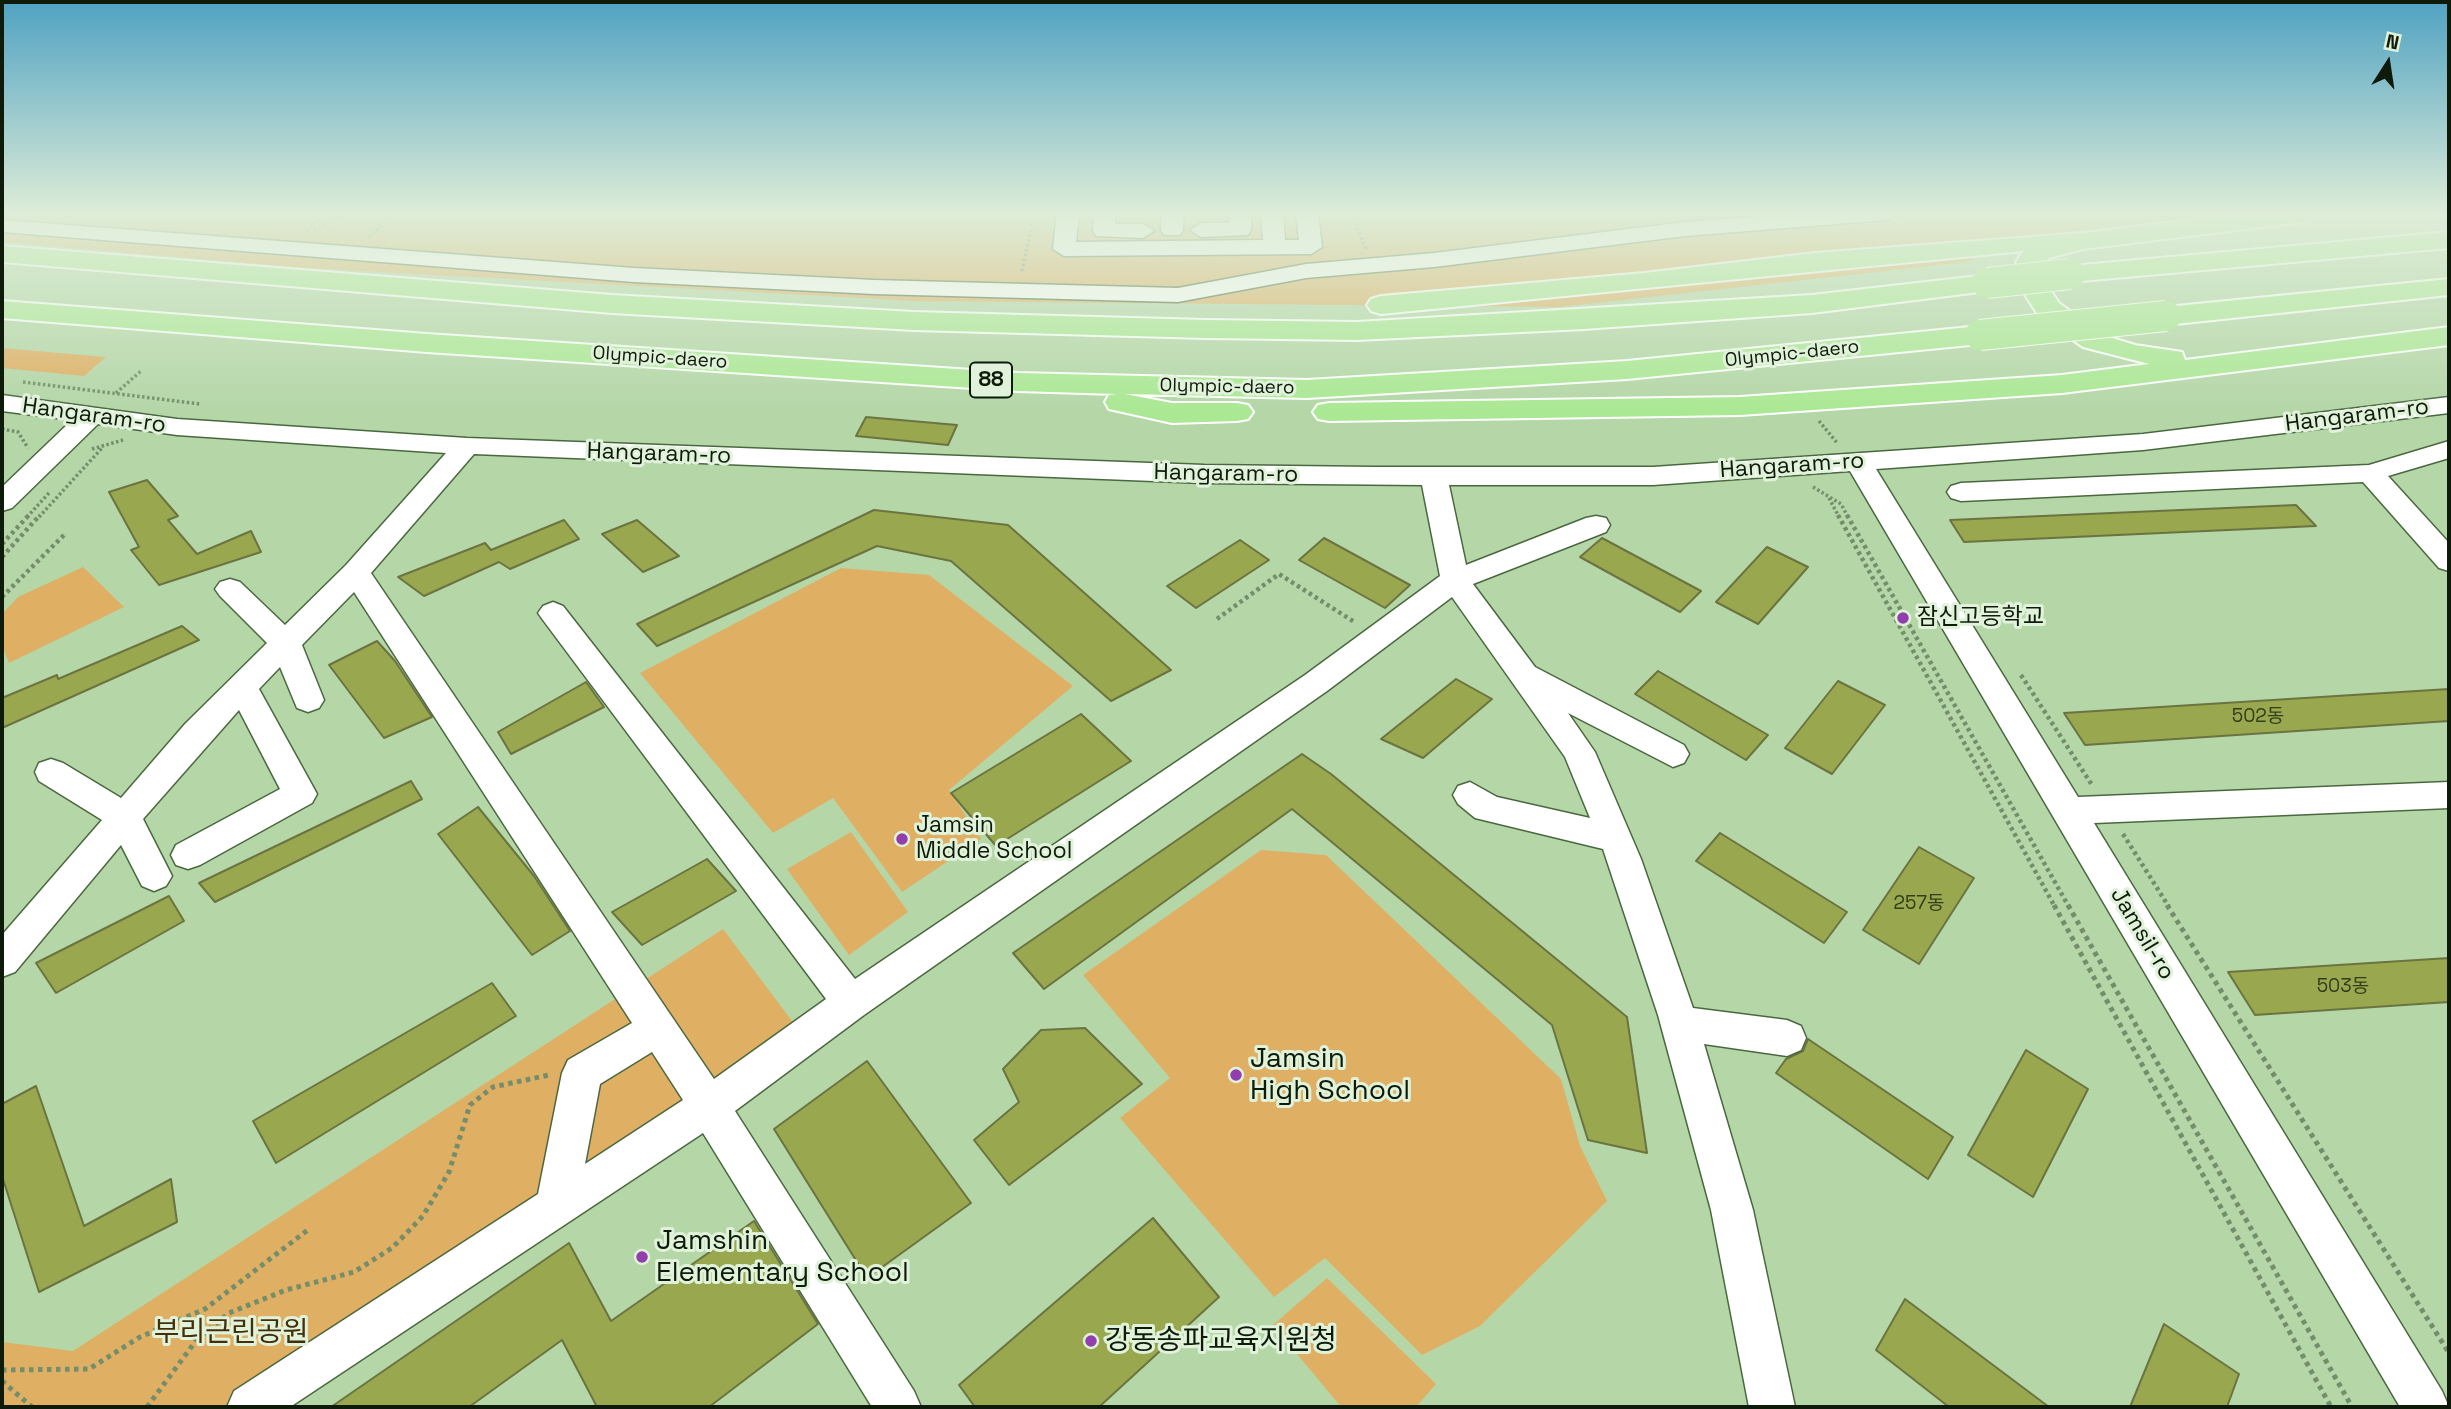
<!DOCTYPE html>
<html>
<head>
<meta charset="utf-8">
<style>
  body { margin:0 }
  #map { position:relative; width:2451px; height:1409px; overflow:hidden; background:#b5d7a8; font-family:"Space Grotesk",sans-serif }
  canvas { display:block }
  .frame { position:absolute; inset:0; border:4px solid #0f1b0a; pointer-events:none }
  .north { position:absolute; left:2353px; top:28px; width:70px; height:70px; -webkit-text-stroke:5px #e0f2da; paint-order:stroke; rotate:12deg; font-size:19px; font-weight:700; line-height:28px; text-align:center; color:#0f1b0a }
  .north::after { content:''; display:block; margin:auto; width:24px; height:32px; background:#0f1b0a; clip-path:polygon(50% 0,100% 100%,50% 72%,0 100%) }
</style>
</head>
<body>
<div id="map">
<canvas width="2451" height="1409"></canvas>
<div class="frame"></div>
<div class="north">N</div>
</div>
<script>
const context = document.querySelector('canvas').getContext('2d');
context.lineJoin = 'round';
function fill(path, color) { context.fillStyle = color; context.fill(path, 'evenodd'); }
const shape = rows => new Path2D(rows.map(r => 'M' + r).join(''));
function trace(path, color, width, dash) { context.strokeStyle = color; context.lineWidth = width; context.lineCap = dash ? 'butt' : 'round'; context.setLineDash(dash || []); context.stroke(path); }
function write(font, color, halo, rows, align = 'center') {
  context.font = font + ' "Space Grotesk","Noto Sans KR",sans-serif'; context.lineWidth = 6; context.setLineDash([]); context.textBaseline = 'middle'; context.strokeStyle = halo; context.fillStyle = color; for (const [text, x, y, turn = 0] of rows) {
    context.save(); context.translate(x, y); context.rotate((+turn || 0) * Math.PI / 180); context.textAlign = isNaN(turn) ? turn : align; if (halo) context.strokeText(text, 0, 0); context.fillText(text, 0, 0); context.restore();
  }
}
const green = shape([
  [2,214,2233,214,2011,239,1967,262,1559,307,916,301,306,268,2,242],
  [2,348,106,357,84,376,2,368],
  [83,567,124,607,9,663,2,646,2,614,18,597],
  [841,568,929,575,1073,686,949,790,981,839,902,892,833,798,773,833,640,673],
  [851,832,908,912,849,955,787,869],
  [1261,850,1326,855,1561,1079,1580,1146,1607,1201,1480,1326,1422,1355,1325,1258,1274,1297,1120,1118,1170,1078,1083,975],
  [723,929,804,1037,709,1106,250,1407,2,1407,2,1342,73,1351],
  [1327,1278,1436,1384,1416,1407,1341,1407,1273,1325]
]);
const forest = shape([
  [1692,214,1949,214,1705,231]
]);
const building = shape([
  [866,417,957,425,948,445,856,436,866,417],
  [147,480,178,516,168,520,197,554,251,531,261,552,159,585,131,550,139,547,109,492,147,480],
  [2296,505,2316,526,1964,542,1950,520,2296,505],
  [874,510,1008,525,1171,670,1111,701,951,561,877,546,657,646,637,624,874,510],
  [564,520,579,539,510,569,499,562,424,596,398,577,485,543,491,550,564,520],
  [637,520,679,556,643,572,602,534,637,520],
  [1324,538,1410,585,1385,608,1299,560,1324,538],
  [1602,538,1701,591,1680,612,1580,557,1602,538],
  [1240,540,1269,560,1196,608,1167,586,1240,540],
  [1767,547,1808,567,1758,624,1716,602,1767,547],
  [182,626,199,640,2,728,2,698,57,675,58,679,182,626],
  [377,641,395,661,432,717,384,738,329,665,377,641],
  [1658,671,1768,735,1746,760,1635,694,1658,671],
  [1456,679,1492,699,1423,758,1381,739,1456,679],
  [1838,681,1885,705,1832,774,1785,748,1838,681],
  [586,682,604,707,511,754,498,732,586,682],
  [2449,689,2449,721,2085,745,2064,713,2449,689],
  [1081,714,1131,761,996,846,951,793,1081,714],
  [1302,754,1331,774,1627,1017,1647,1153,1588,1140,1552,1025,1292,809,1044,989,1013,953,1302,754],
  [411,781,422,799,215,902,199,883,411,781],
  [478,807,534,876,570,931,532,955,438,834,478,807],
  [1720,833,1847,912,1824,943,1696,861,1720,833],
  [1919,847,1974,878,1919,964,1863,930,1919,847],
  [707,859,736,891,642,945,612,912,707,859],
  [169,896,184,921,56,993,36,963,169,896],
  [2449,958,2449,1002,2255,1015,2228,972,2449,958],
  [492,983,516,1016,276,1163,253,1121,492,983],
  [1085,1028,1142,1084,1009,1185,974,1140,1019,1102,1003,1069,1041,1030,1085,1028],
  [1808,1039,1953,1137,1928,1179,1776,1073,1786,1059,1803,1051,1808,1039],
  [2026,1050,2088,1089,2033,1197,1968,1155,2026,1050],
  [867,1061,971,1203,867,1278,774,1129,867,1061],
  [36,1086,84,1226,171,1179,177,1222,39,1292,2,1176,2,1104,36,1086],
  [1153,1218,1219,1297,1099,1407,975,1407,959,1385,1153,1218],
  [754,1221,818,1324,709,1407,597,1407,562,1340,469,1407,331,1407,569,1243,611,1321,754,1221],
  [1905,1299,2049,1407,1949,1407,1876,1350,1905,1299],
  [2164,1324,2239,1374,2227,1407,2130,1407,2164,1324]
]);
const pathFar2 = shape([
  [1352,214,1366,249],
  [306,230,325,214],
  [314,230,350,214],
  [369,237,393,214],
  [1022,271,1034,214],
  [23,382,200,404],
  [116,393,141,371],
  [1819,421,1838,444],
  [2,429,18,432,28,448],
  [92,449,123,440],
  [1813,487,1841,504,1848,517],
  [1829,498,1839,517],
  [27,517,49,493],
  [39,517,102,448]
]);
const pathFar1 = shape([
  [1838,515,2055,907],
  [1847,515,2069,907],
  [2,544,29,515],
  [2,557,40,515],
  [2,597,66,533],
  [1217,619,1279,574,1356,623],
  [2021,675,2092,785],
  [2123,834,2169,907]
]);
const path = shape([
  [2054,905,2331,1407],
  [2068,905,2352,1407],
  [2167,905,2449,1353],
  [2,1370,89,1369,140,1337,205,1309,309,1229],
  [2,1381,32,1407],
  [147,1407,198,1338,229,1313,286,1290,354,1272,392,1248,423,1216,449,1172,470,1105,493,1087,549,1075]
]);
const minor = shape([
  [1057,214,1079,214,1076,242,1263,240,1261,214,1283,214,1285,240,1299,240,1296,214,1318,214,1322,247,1311,254,1064,256,1053,249,1057,214],
  [1094,214,1116,214,1115,224,1143,224,1154,231,1143,238,1096,236,1093,231,1094,214],
  [1161,214,1183,214,1183,230,1180,235,1164,235,1161,230,1161,214],
  [1229,214,1251,214,1251,230,1248,235,1201,237,1190,230,1201,223,1229,223,1229,214],
  [1797,214,1897,214,1886,220,1685,236,1434,267,1306,278,1178,302,874,294,634,282,2,232,2,220,634,268,874,280,1178,288,1306,264,1434,253,1685,222,1797,214],
  [2,395,177,419,467,438,1204,465,1374,467,1653,467,2143,434,2449,397,2449,413,2143,450,1876,469,2078,797,2449,782,2449,808,2094,823,2442,1391,2449,1407,2400,1407,1850,471,1653,485,1449,485,1466,565,1586,518,1596,516,1606,518,1610,525,1606,532,1473,584,1535,667,1684,745,1689,754,1684,763,1673,767,1568,713,1595,752,1641,859,1693,1008,1787,1020,1801,1026,1806,1038,1801,1050,1787,1056,1704,1044,1753,1210,1795,1407,1749,1407,1711,1210,1658,1015,1603,849,1475,818,1458,804,1453,795,1458,786,1470,782,1497,797,1590,818,1565,757,1452,597,1327,691,864,1015,735,1111,914,1391,921,1407,872,1407,703,1133,290,1407,227,1407,234,1391,538,1194,562,1073,568,1060,632,1023,354,592,302,645,324,700,319,708,308,712,297,708,280,667,259,689,317,794,312,803,200,865,188,869,176,865,171,855,176,845,280,789,239,710,143,819,172,876,166,886,154,891,142,886,121,845,15,972,2,977,2,935,102,820,39,781,35,772,39,763,51,759,63,763,121,798,185,724,267,643,220,596,215,589,220,582,230,579,240,582,285,625,346,565,446,453,177,435,98,424,12,508,2,511,2,487,72,420,2,411,2,395],
  [474,454,1204,483,1422,485,1440,576,1305,675,855,979,563,606,553,602,543,606,538,613,543,620,826,999,714,1079,371,573,474,454],
  [652,1052,683,1100,585,1164,600,1084,652,1052],
  [2449,441,2449,458,2388,476,2449,543,2449,571,2439,568,2363,482,1961,501,1951,498,1947,492,1951,486,1961,483,2369,465,2449,441]
]);
const highway = shape([
  [2238,214,2317,214,2313,220,2304,222,2083,249,2049,258,2041,276,2059,303,2103,335,2135,345,2182,352,2185,360,2449,327,2449,345,2062,393,1740,415,1329,421,1318,419,1313,412,1318,405,1329,403,1740,397,2062,375,2149,364,2083,347,2038,315,2013,276,2017,260,2024,251,1381,314,1371,311,1367,305,1371,299,1381,296,1644,273,1815,253,2083,233,2238,214],
  [2449,232,2449,248,2070,282,2060,280,2056,274,2060,268,2070,266,2449,232],
  [2,246,612,295,914,312,1206,320,1357,322,1812,295,1987,275,1997,277,2001,283,1997,289,1987,291,1812,313,1584,329,1357,340,1206,338,914,330,612,313,2,262,2,246],
  [2449,279,2449,295,2166,325,2156,322,2152,316,2156,310,2166,307,2449,279],
  [2,301,427,334,1018,373,1307,380,1627,361,1980,326,1990,329,1995,335,1990,341,1980,344,1627,379,1307,398,1125,394,1172,403,1237,403,1248,405,1253,412,1248,419,1237,421,1172,423,1109,409,1105,402,1109,395,1117,394,1018,391,427,352,2,318,2,301]
]);
const highwayBridge = shape([
  [1987,283,2070,274],
  [1980,335,2166,316]
]);
const markers = [
  [1903,618,7,"#923eac"],
  [902,839,7,"#923eac"],
  [1236,1075,7,"#923eac"],
  [642,1257,7,"#923eac"],
  [1091,1341,7,"#923eac"]
];
const farStreetnames = [
  ["Olympic-daero",1792,354,-6],
  ["Olympic-daero",660,358,4],
  ["Olympic-daero",1227,387,1]
];
const numberNames = [
  ["502동",2258,717],
  ["257동",1919,904],
  ["503동",2343,987]
];
const shields = [
  [991,380,42]
];
const shieldNames = [
  ["88",991,380]
];
const streetNames = [
  ["Hangaram-ro",94,416,8],
  ["Hangaram-ro",2357,416,-7],
  ["Hangaram-ro",659,454,2],
  ["Hangaram-ro",1792,466,-4],
  ["Hangaram-ro",1226,474,1],
  ["Jamsil-ro",2142,934,59]
];
const poiNames = [
  ["잠신고등학교",1917,618],
  ["Jamsin",916,826],
  ["Middle School",916,852]
];
const nearPoinames = [
  ["Jamsin",1250,1059],
  ["High School",1250,1091],
  ["Jamshin",656,1241],
  ["Elementary School",656,1273],
  ["강동송파교육지원청",1105,1341]
];
const nearParknames = [
  ["부리근린공원",231,1333]
];
fill(green, '#dfaf64');
fill(forest, '#bb8933');
fill(building, '#99a84e');
trace(building, '#6b7441', 2);
trace(minor, '#4a683f', 3);
trace(highway, '#fff', 4);
trace(pathFar2, '#748d6a', 3.5, [2.5, 2.5]);
trace(pathFar1, '#748d6a', 4.5, [3.5, 3.5]);
trace(path, '#748d6a', 5, [4.5, 4.5]);
fill(minor, '#fff');
fill(highway, '#abe894');
trace(highwayBridge, '#fff', 32, []);
trace(highwayBridge, '#abe894', 30);
const sky = context.createLinearGradient(0, 0, 0, 411);
sky.addColorStop(0, '#4fa2c2');
sky.addColorStop(0.52, '#deedd8');
sky.addColorStop(1, '#deedd800');
context.fillStyle = sky;
context.fillRect(0, 0, 2451, 411);
for (const [x, y, r, color] of markers) { const dot = new Path2D(); dot.arc(x, y, r, 0, 2 * Math.PI); context.fillStyle = color; context.fill(dot); trace(dot, '#e0f2da', 2.5); }
write('19px', '#0f1b0a', '#e0f2da', farStreetnames);
write('19px', '#323e1b', null, numberNames);
for (const [x, y, w] of shields) { const box = new Path2D(); box.roundRect(x - w / 2, y - 17.5, w, 35, 5); context.fillStyle = '#e0f2da'; context.fill(box); trace(box, '#0f1b0a', 2); }
write('bold 21px', '#0f1b0a', null, shieldNames);
write('23px', '#0f1b0a', '#e0f2da', streetNames);
write('23px', '#0f1b0a', '#e0f2da', poiNames, 'left');
write('28px', '#0f1b0a', '#e0f2da', nearPoinames, 'left');
write('28px', '#442f0a', '#e0f2da', nearParknames);
</script>
</body>
</html>
